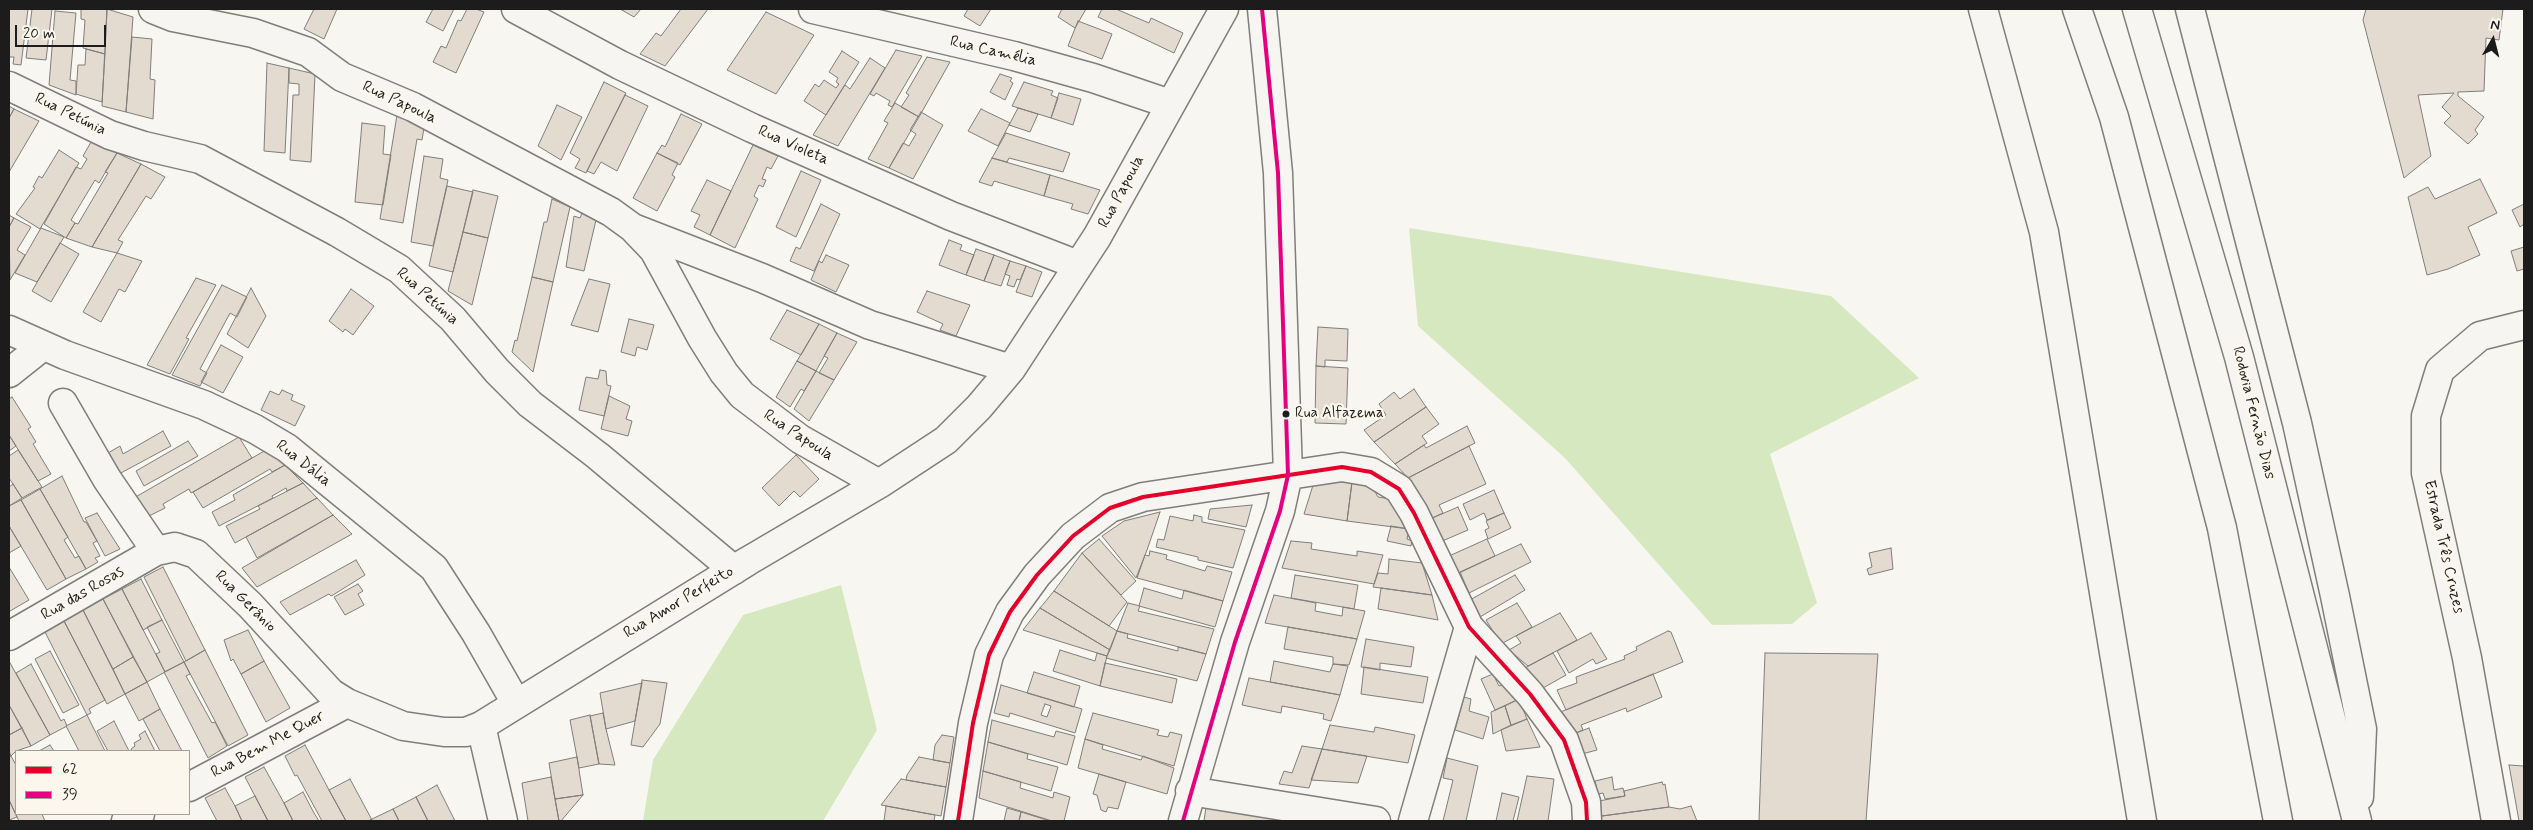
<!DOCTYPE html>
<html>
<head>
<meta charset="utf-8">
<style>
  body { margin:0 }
  #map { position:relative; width:2533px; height:830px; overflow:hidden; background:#f8f6f0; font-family:Mynerve,sans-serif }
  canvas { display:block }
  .frame { position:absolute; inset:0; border:10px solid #1c1c1c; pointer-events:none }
  .legend { position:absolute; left:15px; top:750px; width:175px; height:65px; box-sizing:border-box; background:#fbf7ec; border:1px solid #a29f99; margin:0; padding:6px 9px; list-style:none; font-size:15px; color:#1c1c1c }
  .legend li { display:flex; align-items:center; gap:10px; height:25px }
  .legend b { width:25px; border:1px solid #a29f99 }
  .north { position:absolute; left:2468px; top:15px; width:50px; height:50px; -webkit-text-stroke:4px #fbf7ec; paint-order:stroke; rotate:8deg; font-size:14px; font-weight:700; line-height:20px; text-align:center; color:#1c1c1c }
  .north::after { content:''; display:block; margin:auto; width:18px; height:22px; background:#1c1c1c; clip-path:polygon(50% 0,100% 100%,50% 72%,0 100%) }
  .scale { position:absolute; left:15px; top:25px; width:91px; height:22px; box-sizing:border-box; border:2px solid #1c1c1c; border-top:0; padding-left:6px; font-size:15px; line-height:18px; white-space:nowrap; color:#1c1c1c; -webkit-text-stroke:4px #fbf7ec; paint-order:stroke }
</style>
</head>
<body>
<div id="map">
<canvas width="2533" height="830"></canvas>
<div class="frame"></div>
<ul class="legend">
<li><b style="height:6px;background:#e4002b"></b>62</li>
<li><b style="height:6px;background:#e5007d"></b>39</li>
</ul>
<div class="north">N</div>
<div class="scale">20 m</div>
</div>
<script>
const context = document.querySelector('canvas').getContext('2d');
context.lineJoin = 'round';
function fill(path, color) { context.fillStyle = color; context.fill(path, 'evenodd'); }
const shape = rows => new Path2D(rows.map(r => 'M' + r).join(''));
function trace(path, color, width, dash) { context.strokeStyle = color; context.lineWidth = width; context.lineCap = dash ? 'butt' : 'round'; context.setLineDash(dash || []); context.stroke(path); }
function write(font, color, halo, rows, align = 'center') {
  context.font = font + ' Mynerve,sans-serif'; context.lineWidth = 4.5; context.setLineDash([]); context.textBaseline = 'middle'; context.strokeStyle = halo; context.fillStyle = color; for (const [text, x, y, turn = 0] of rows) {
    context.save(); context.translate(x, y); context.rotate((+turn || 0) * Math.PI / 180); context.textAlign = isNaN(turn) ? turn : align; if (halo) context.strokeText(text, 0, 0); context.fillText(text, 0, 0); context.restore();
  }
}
const green = shape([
  [1409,228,1831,296,1919,378,1770,454,1817,603,1792,624,1712,625,1565,458,1418,326],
  [841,585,877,730,823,821,643,821,653,760,743,615]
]);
const building = shape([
  [9,9,28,9,21,65,13,64,14,57,9,57,9,9],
  [32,9,52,9,46,60,26,58,32,9],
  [81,9,107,9,105,54,83,48,85,20,81,19,81,9],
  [107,9,133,17,126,112,102,106,107,9],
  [314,9,337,9,324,39,304,29,314,9],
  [433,9,454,9,443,31,426,22,433,9],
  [467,9,476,9,484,12,456,73,433,62,441,46,446,48,458,20,461,21,467,9],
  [620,9,641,9,634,17,620,9],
  [681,9,708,9,665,66,640,54,656,33,661,36,681,9],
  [968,9,991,9,980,26,964,16,968,9],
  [1062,9,1086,9,1075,28,1058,17,1062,9],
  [1102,9,1116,9,1149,23,1151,18,1183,33,1174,53,1098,17,1102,9],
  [2366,9,2503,9,2499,40,2486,38,2484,91,2458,92,2458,96,2484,117,2475,130,2478,134,2468,144,2444,123,2451,116,2442,107,2454,93,2418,95,2431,156,2404,178,2363,20,2366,9],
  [55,11,76,13,70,80,76,81,76,95,49,85,55,11],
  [766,12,814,35,776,94,727,70,766,12],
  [1078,21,1112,34,1102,59,1068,46,1078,21],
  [132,37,152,39,150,79,155,80,153,119,126,112,132,37],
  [86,49,105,54,102,102,76,94,78,65,85,65,86,49],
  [896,50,922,56,892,107,888,105,890,101,876,93,874,96,870,94,896,50],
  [842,51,859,62,826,115,804,101,815,84,819,87,824,80,836,88,839,84,836,82,838,78,829,72,842,51],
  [927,57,950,62,919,117,901,107,909,95,906,93,927,57],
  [870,58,885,68,838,146,813,135,845,85,850,89,870,58],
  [267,63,289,68,285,153,264,151,267,63],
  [289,68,315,74,311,162,290,160,293,95,299,95,299,84,289,83,289,68],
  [1000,74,1012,78,1010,81,1013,83,1005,100,990,92,1000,74],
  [604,82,626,93,586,173,575,168,580,159,570,153,604,82],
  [1024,82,1053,91,1051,95,1058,98,1051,118,1012,106,1024,82],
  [1059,93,1081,99,1073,125,1051,118,1059,93],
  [625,95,648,106,617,171,601,162,594,174,587,171,625,95],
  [895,103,919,117,889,168,868,159,888,123,884,121,895,103],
  [557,105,582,117,561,160,538,146,557,105],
  [9,106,14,109,9,118,9,106],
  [1018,108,1038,114,1030,132,1009,125,1018,108],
  [14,109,39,121,9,172,9,118,14,109],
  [981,109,1010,123,998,146,968,131,981,109],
  [921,112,943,125,913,179,889,168,903,143,909,146,916,134,910,130,921,112],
  [681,114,702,124,680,165,657,153,662,145,665,147,681,114],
  [397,115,424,128,422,140,417,139,403,223,380,219,397,115],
  [362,123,385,126,383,154,391,155,383,205,355,202,362,123],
  [1006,133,1070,153,1063,172,1009,158,1007,162,992,158,1006,133],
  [91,142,117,153,99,183,95,180,71,220,75,223,66,238,44,224,76,167,81,169,87,159,83,156,91,142],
  [753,145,778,156,771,169,767,167,762,179,766,180,763,187,759,185,754,196,758,199,735,248,710,235,753,145],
  [59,150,79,163,40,229,16,214,35,188,33,187,39,176,42,178,59,150],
  [117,153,141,164,92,247,66,238,75,223,78,224,108,173,105,172,117,153],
  [657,153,678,163,672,175,675,177,657,211,633,198,657,153],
  [424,156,443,159,440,178,448,180,433,246,411,242,424,156],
  [992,158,1050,175,1044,196,994,181,992,186,979,182,992,158],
  [141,164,165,177,151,199,146,196,118,240,123,242,117,253,92,247,141,164],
  [801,171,821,180,796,237,776,227,801,171],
  [1050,175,1100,190,1088,214,1071,209,1073,204,1044,196,1050,175],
  [2480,179,2497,213,2468,227,2480,255,2448,269,2427,275,2408,197,2428,187,2435,199,2480,179],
  [707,180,731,191,710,235,694,227,700,215,691,211,707,180],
  [447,186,473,192,453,272,429,266,447,186],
  [473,190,498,196,488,238,463,232,473,190],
  [552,199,570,207,553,282,532,277,544,222,547,222,552,199],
  [821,204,840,214,814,271,790,261,796,247,800,249,821,204],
  [2524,204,2524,224,2520,227,2512,210,2524,204],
  [582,213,596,220,584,271,566,267,574,216,580,218,582,213],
  [9,215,14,218,9,227,9,215],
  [14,218,31,227,17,250,25,255,10,280,9,227,14,218],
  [41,228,64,237,37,282,15,273,41,228],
  [463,232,488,238,472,305,448,291,463,232],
  [949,240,962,245,960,250,974,255,966,275,939,265,949,240],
  [60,243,79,254,51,302,32,291,60,243],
  [2524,247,2524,269,2517,271,2511,251,2524,247],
  [976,249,994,255,984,281,966,275,976,249],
  [117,253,142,261,125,292,119,289,101,322,83,312,117,253],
  [826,255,849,265,836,292,811,280,819,261,822,263,826,255],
  [994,255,1010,261,1001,286,984,281,994,255],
  [1010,261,1026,266,1020,280,1017,279,1014,287,1007,285,1010,276,1005,274,1010,261],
  [1026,266,1042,272,1032,297,1016,292,1026,266],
  [532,277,553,282,533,372,512,352,515,340,517,341,532,277],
  [196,278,216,285,186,338,189,339,170,374,147,365,196,278],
  [589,279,610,284,598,332,571,325,589,279],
  [222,285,247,297,237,317,230,313,200,369,207,373,200,386,172,375,222,285],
  [251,288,266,316,248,348,227,334,251,288],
  [351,289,374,306,353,335,345,329,343,332,329,321,351,289],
  [927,291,970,305,956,336,940,330,943,324,917,312,927,291],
  [787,310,819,324,801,355,770,339,787,310],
  [629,319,654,325,647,350,637,347,635,356,621,352,629,319],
  [819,324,837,333,816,371,797,361,819,324],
  [1318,327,1348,329,1347,361,1325,360,1325,367,1316,366,1318,327],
  [837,333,857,342,834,380,819,373,828,358,824,356,837,333],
  [221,345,243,357,223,393,201,382,221,345],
  [797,361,816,371,804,391,801,389,790,407,776,397,797,361],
  [1316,366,1348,368,1346,424,1315,423,1316,366],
  [600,370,606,371,607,385,611,386,604,416,579,410,586,377,598,379,600,370],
  [816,371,834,380,809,421,794,409,816,371],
  [1414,389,1426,407,1374,442,1364,430,1386,415,1379,404,1394,392,1400,399,1414,389],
  [282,390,293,395,291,400,305,406,295,426,261,410,270,391,279,395,282,390],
  [609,396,630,406,626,419,632,421,628,436,601,429,609,396],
  [12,397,31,427,28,429,36,442,33,444,51,474,38,481,9,435,9,399,12,397],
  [1426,407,1439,424,1422,436,1427,443,1395,464,1374,442,1426,407],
  [1467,426,1475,443,1471,445,1408,478,1395,464,1424,445,1426,448,1467,426],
  [163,431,171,446,119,474,108,453,120,446,123,454,163,431],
  [9,435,16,446,9,451,9,435],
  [239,437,252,458,193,492,191,493,189,489,163,504,165,508,147,517,134,498,239,437],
  [188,441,198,456,144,486,136,471,188,441],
  [1469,446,1486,484,1439,505,1443,513,1430,519,1408,478,1469,446],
  [18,450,42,487,22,498,9,478,9,456,18,450],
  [266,450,285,465,272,472,270,469,203,508,193,492,266,450],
  [796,455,819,479,800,497,794,491,779,506,762,488,796,455],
  [285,465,303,483,287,491,286,488,272,496,273,498,269,500,219,526,212,512,235,500,233,495,285,465],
  [62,476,84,522,86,522,97,541,93,543,100,556,95,558,98,562,86,569,40,489,62,476],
  [1314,482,1352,482,1347,521,1304,514,1314,482],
  [1352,482,1370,483,1378,497,1391,499,1409,529,1347,521,1352,482],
  [303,483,317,498,235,543,226,526,260,509,258,506,303,483],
  [13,484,22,498,9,506,9,487,13,484],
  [40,489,68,537,64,540,75,558,79,556,86,569,66,579,21,500,40,489],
  [1494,490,1504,513,1487,520,1484,513,1470,520,1463,504,1494,490],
  [317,498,333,515,257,558,246,537,317,498],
  [21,500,66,579,47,590,9,526,9,506,21,500],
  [1252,505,1246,527,1208,519,1210,509,1252,505],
  [1458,507,1468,530,1440,542,1430,519,1458,507],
  [1160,512,1147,550,1136,578,1102,536,1124,521,1160,512],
  [97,513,120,549,105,556,85,518,97,513],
  [1504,513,1511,528,1488,539,1485,530,1489,528,1486,521,1504,513],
  [333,515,352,534,257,587,242,568,333,515],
  [1194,515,1202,517,1202,522,1245,530,1233,568,1198,560,1198,557,1156,547,1158,539,1164,540,1170,516,1193,521,1194,515],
  [9,526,21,546,9,553,9,526],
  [1391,526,1409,529,1407,539,1412,541,1411,546,1387,541,1391,526],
  [1099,539,1136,581,1121,595,1082,553,1099,539],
  [1487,539,1495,556,1457,574,1449,556,1487,539],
  [1291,541,1312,543,1311,549,1357,556,1357,551,1383,555,1374,584,1282,568,1291,541],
  [1521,544,1531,562,1469,593,1460,572,1521,544],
  [1891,548,1893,569,1869,575,1867,569,1872,567,1869,553,1891,548],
  [1150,551,1167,555,1166,559,1205,571,1207,566,1232,572,1223,601,1137,578,1145,555,1149,556,1150,551],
  [1082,553,1127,602,1109,626,1054,591,1082,553],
  [1389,559,1422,563,1432,595,1373,587,1378,573,1388,574,1389,559],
  [356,560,365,575,333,595,331,596,329,594,290,615,280,602,356,560],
  [9,567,29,600,10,611,9,609,9,567],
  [163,567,205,650,186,661,144,577,163,567],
  [1295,575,1358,585,1354,609,1291,598,1295,575],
  [1515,575,1525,590,1475,620,1468,601,1515,575],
  [141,579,162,620,143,630,122,589,141,579],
  [358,584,363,591,358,594,364,605,345,615,334,597,358,584],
  [1144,588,1182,599,1184,590,1223,601,1215,627,1139,606,1144,588],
  [1381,588,1432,595,1438,620,1378,609,1381,588],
  [122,589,165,672,147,682,103,599,122,589],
  [1054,591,1117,631,1110,650,1040,608,1054,591],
  [1274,595,1316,603,1315,611,1342,616,1343,607,1365,611,1357,639,1265,623,1274,595],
  [103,599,133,657,113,669,83,610,103,599],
  [1128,603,1140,606,1138,611,1214,629,1206,654,1117,631,1128,603],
  [1517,603,1532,627,1501,644,1486,620,1517,603],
  [1040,608,1110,650,1107,656,1023,630,1040,608],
  [83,610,125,694,107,704,64,621,83,610],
  [1560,613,1577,640,1528,666,1509,650,1521,643,1516,636,1560,613],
  [162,620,184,662,165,672,156,654,160,652,147,627,162,620],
  [64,621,105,700,89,709,91,713,87,715,45,632,64,621],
  [1288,627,1357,639,1349,665,1333,664,1333,657,1284,649,1288,627],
  [248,630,264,661,241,674,233,659,231,661,224,640,248,630],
  [1117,631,1128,634,1127,638,1178,651,1178,647,1206,654,1197,681,1106,658,1117,631],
  [1668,631,1671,632,1683,662,1566,710,1557,690,1577,683,1576,677,1625,659,1624,656,1637,650,1636,647,1668,631],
  [1591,633,1607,659,1596,664,1593,659,1569,673,1557,651,1591,633],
  [1366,639,1414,647,1411,667,1380,663,1380,670,1361,667,1366,639],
  [205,650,248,735,228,746,184,662,205,650],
  [1060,650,1095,661,1097,653,1107,656,1100,686,1053,671,1060,650],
  [50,651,79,705,63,713,35,659,50,651],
  [1553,653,1566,675,1543,688,1523,669,1553,653],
  [1765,653,1878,654,1866,821,1759,821,1765,653],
  [133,657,147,682,125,694,113,669,133,657],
  [9,661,50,735,31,746,9,705,9,661],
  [264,661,290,708,266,722,241,674,264,661],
  [1274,661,1330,672,1333,664,1348,666,1340,695,1270,682,1274,661],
  [184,662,190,674,186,676,212,723,215,722,227,746,208,758,164,672,184,662],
  [1105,663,1177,679,1172,703,1100,686,1105,663],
  [31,664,61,721,64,719,67,726,50,735,16,673,31,664],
  [1364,667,1428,677,1423,703,1361,694,1364,667],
  [1034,672,1080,686,1074,707,1027,693,1034,672],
  [1493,674,1499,686,1511,681,1519,699,1495,710,1481,679,1493,674],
  [1653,674,1662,697,1627,712,1626,708,1581,725,1583,730,1571,735,1558,713,1653,674],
  [1249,678,1340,695,1331,721,1323,719,1324,714,1282,706,1281,713,1242,705,1249,678],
  [642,680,667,683,660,724,643,747,631,745,642,680],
  [147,682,160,709,139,721,125,694,147,682],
  [642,683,635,721,606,729,600,693,642,683],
  [1001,685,1082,709,1075,733,1010,713,1009,717,994,713,1001,685],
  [1045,704,1051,706,1047,717,1041,715,1045,704],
  [1464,697,1471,699,1469,711,1489,717,1483,739,1455,730,1464,697],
  [1519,699,1527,719,1511,725,1505,706,1519,699],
  [9,705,22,728,9,735,9,705],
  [1505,706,1511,725,1493,734,1491,712,1505,706],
  [160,709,182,751,160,751,143,719,160,709],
  [603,713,606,729,615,765,599,764,590,716,603,713],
  [1093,713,1159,730,1157,735,1168,737,1170,732,1182,735,1174,766,1085,739,1093,713],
  [87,715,105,751,79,751,66,726,87,715],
  [590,715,599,764,579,768,570,720,590,715],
  [1527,719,1540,747,1506,751,1501,730,1527,719],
  [992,720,1054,737,1056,731,1075,736,1067,765,988,742,992,720],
  [114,721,129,751,108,751,97,731,114,721],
  [1330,725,1374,732,1375,727,1415,735,1408,763,1322,749,1330,725],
  [22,728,31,746,16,751,11,756,9,751,9,735,22,728],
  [1589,728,1597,750,1582,754,1571,735,1589,728],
  [145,731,155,751,132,751,131,749,135,746,134,743,141,739,139,735,145,731],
  [942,735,954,737,950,763,933,760,935,745,942,735],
  [1085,739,1103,745,1102,749,1141,760,1143,756,1174,768,1167,794,1078,768,1085,739],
  [988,742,1028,754,1027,759,1058,767,1051,791,983,771,988,742],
  [50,745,54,751,39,751,50,745],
  [305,745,329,790,346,821,322,821,297,775,295,776,285,756,305,745],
  [1302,746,1322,749,1309,788,1279,784,1284,771,1292,773,1302,746],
  [1322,749,1367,756,1358,783,1311,780,1322,749],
  [11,756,16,765,16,814,42,814,45,821,19,821,17,817,9,800,9,758,11,756],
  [577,757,583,795,555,799,549,763,577,757],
  [919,757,950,763,946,787,906,780,907,775,919,757],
  [1447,758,1478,766,1466,821,1443,821,1453,780,1443,778,1447,758],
  [2509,765,2524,766,2524,821,2519,821,2509,765],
  [264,767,284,803,293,821,268,821,245,777,264,767],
  [983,771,1021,782,1020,788,1053,798,1054,792,1070,797,1064,821,1052,821,979,798,983,771],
  [1099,774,1126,782,1118,809,1108,807,1106,812,1101,810,1097,795,1093,794,1099,774],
  [1527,776,1554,779,1548,821,1517,821,1527,776],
  [551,777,559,821,528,821,522,783,551,777],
  [1612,777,1614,790,1623,788,1625,796,1605,799,1603,793,1598,794,1595,781,1612,777],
  [350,779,372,820,368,821,346,821,329,790,350,779],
  [901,779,946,787,941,816,881,805,901,779],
  [1662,782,1663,785,1665,784,1669,807,1602,816,1599,801,1625,796,1624,791,1662,782],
  [437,785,455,821,428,821,416,797,437,785],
  [225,788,235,806,242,821,217,821,205,798,225,788],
  [303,792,314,813,319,821,293,821,284,803,303,792],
  [1502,793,1519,797,1513,821,1496,821,1502,793],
  [583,795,561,821,559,821,555,799,583,795],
  [255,796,268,821,242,821,235,806,255,796],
  [416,797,428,821,399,821,393,809,416,797],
  [9,800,17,817,9,820,9,800],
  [886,806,935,815,934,821,884,821,886,806],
  [1691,806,1697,821,1599,821,1602,816,1669,807,1680,809,1691,806],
  [1206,807,1296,821,1204,821,1206,807],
  [1007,808,1021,812,1019,821,1004,821,1007,808],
  [393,809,399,821,368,821,372,819,393,809],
  [1021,812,1050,821,1019,821,1021,812]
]);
const minor = shape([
  [153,9,173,17,253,33,308,52,342,77,413,107,611,212,633,228,762,278,870,325,1011,369],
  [516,9,620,65,752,128,951,216,1078,265],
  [813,9,1014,56,1093,78,1170,104],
  [1983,9,2044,232,2142,821],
  [9,86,110,135,144,146,200,159,337,232,399,269,453,319,497,371,530,404,598,456,734,570],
  [633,228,654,250,702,338,724,373,742,395,800,439,879,484,946,440,979,407,1011,369,1097,237,1224,9],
  [9,330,65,355,204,405,255,429,287,448,434,568,476,633,516,703],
  [9,373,43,346],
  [63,403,107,479,156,551,175,547,196,554,250,605,331,693,347,703,403,726,444,732,466,732,481,726,748,561,879,484],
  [9,636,156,551],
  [481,726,503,821],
  [189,787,347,703],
  [1190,791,1376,821],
  [126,821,140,814],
  [958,821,973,723,989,655,1010,612,1037,575,1073,536,1110,508,1143,497,1342,467,1371,472,1399,489,1414,513,1469,627,1530,694,1564,740,1586,802,1587,821],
  [1183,821,1235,642,1280,511,1288,475,1278,173,1262,9],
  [1413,821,1469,627]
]);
const major = shape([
  [2496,821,2467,658,2426,473,2426,416,2440,370,2480,336,2524,325]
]);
const highway = shape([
  [2077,9,2114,117,2222,528,2278,821],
  [2137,9,2239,357,2357,821],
  [2190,9,2297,423,2335,596,2362,729,2359,797]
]);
const bus1 = shape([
  [958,821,973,723,989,655,1010,612,1037,575,1073,536,1110,508,1143,497,1342,467,1371,472,1399,489,1414,513,1469,627,1530,694,1564,740,1586,802,1587,821]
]);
const bus2 = shape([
  [1183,821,1235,642,1280,511,1288,475,1278,173,1262,9]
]);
const markers = [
  [1286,414,4.5,"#1c1c1c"]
];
const busNames = [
  ["Rua Alfazema",1295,414]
];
const streetNames = [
  ["Rua Camélia",993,52,13],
  ["Rua Papoula",399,103,25],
  ["Rua Petúnia",70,115,26],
  ["Rua Violeta",793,146,24],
  ["Rua Papoula",1122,192,-62],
  ["Rua Petúnia",427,297,42],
  ["Rodovia Fernão Dias",2253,413,76],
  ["Rua Papoula",798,436,33],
  ["Rua Dália",303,464,38],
  ["Estrada Três Cruzes",2443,547,77],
  ["Rua das Rosas",83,594,-30],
  ["Rua Gerânio",245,602,45],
  ["Rua Amor Perfeito",679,603,-31],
  ["Rua Bem Me Quer",268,745,-28]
];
fill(green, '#d6e8bf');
fill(building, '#e3dad0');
trace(building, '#7f7e7b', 1);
trace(minor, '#7f7e7b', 31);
trace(major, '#7f7e7b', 31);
trace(highway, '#7f7e7b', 31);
trace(minor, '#f6f5f1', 28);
trace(major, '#f6f5f1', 28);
trace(highway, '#f6f5f1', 28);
trace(bus1, '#e4002b', 4);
trace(bus2, '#e5007d', 4);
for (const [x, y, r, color] of markers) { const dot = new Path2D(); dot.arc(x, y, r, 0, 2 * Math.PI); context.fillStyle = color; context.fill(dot); trace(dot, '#fbf7ec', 2); }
write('15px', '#1c1c1c', '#fbf7ec', busNames, 'left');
write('16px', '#1c1c1c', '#fbf7ec', streetNames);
</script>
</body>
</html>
